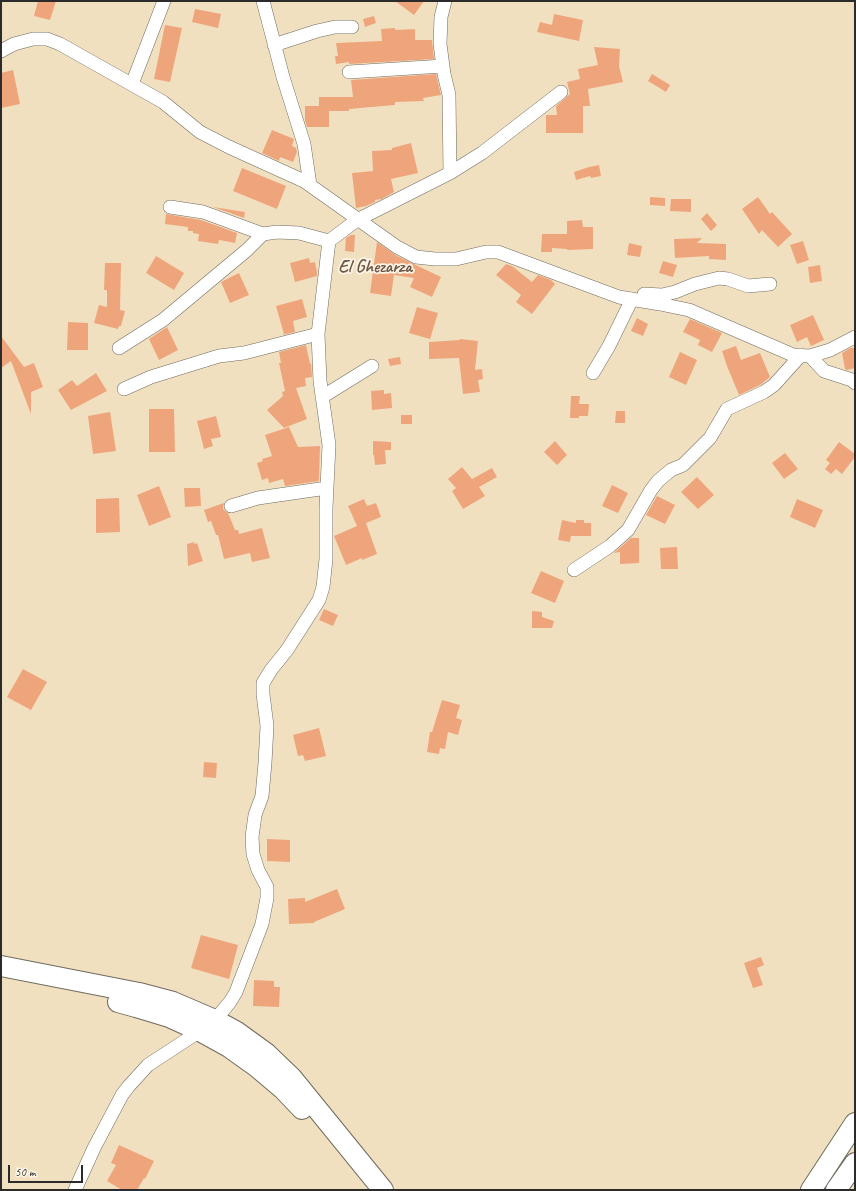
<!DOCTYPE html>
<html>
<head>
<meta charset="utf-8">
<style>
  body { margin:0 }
  #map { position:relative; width:856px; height:1191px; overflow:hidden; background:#f1e0c0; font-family:Caveat,sans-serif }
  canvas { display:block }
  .frame { position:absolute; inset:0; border:2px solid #2b2b2b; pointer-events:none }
  .scale { position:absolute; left:8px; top:1165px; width:75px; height:18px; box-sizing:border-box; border:2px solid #2b2b2b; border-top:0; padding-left:5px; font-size:12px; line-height:14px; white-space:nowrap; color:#2b2b2b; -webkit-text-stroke:3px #fcf5e5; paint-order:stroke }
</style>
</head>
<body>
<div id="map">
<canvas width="856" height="1191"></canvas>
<div class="frame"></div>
<div class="scale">50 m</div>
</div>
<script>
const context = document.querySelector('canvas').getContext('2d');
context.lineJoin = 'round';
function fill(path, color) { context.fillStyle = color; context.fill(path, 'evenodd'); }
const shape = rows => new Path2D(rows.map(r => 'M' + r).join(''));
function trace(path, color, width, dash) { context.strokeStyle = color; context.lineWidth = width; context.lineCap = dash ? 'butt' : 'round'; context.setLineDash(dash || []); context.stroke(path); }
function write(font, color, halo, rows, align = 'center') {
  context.font = font + ' Caveat,sans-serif'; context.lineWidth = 3.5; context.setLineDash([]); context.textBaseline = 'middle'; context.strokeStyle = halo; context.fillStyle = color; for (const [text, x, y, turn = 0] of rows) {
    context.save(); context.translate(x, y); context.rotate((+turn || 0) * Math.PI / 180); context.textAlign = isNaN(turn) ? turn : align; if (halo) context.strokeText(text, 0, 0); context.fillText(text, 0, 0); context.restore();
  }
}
const building = shape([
  [38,1,56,1,50,20,34,16],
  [395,1,424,1,414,15],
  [195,9,221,14,218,28,192,22],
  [554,14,583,20,579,41,537,32,540,22,552,25],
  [374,16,376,23,365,27,363,19],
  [165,25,182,28,170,82,154,79],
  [395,28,395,30,415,29,415,40,432,40,434,59,349,64,349,62,336,64,335,56,338,56,336,43,382,41,381,29],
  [594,47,620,49,619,66,623,82,588,89,590,106,583,106,583,133,546,133,546,115,557,115,556,106,570,94,567,82,580,79,578,69,598,65],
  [13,70,20,104,1,108,1,73],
  [436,74,441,95,423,98,424,101,395,102,395,105,349,109,349,111,329,111,329,127,307,127,305,121,305,106,319,106,319,97,353,97,351,80],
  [652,74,670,85,666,92,648,81],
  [272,130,294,139,292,146,296,148,297,152,293,162,280,157,279,161,262,153],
  [411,143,418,173,391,179,394,192,382,199,375,200,375,202,366,206,356,208,352,173,373,171,372,151,392,150,392,148],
  [599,165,601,176,591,178,590,176,576,180,574,172,589,167],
  [242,168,286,186,277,209,233,191],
  [650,197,665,198,665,206,650,205],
  [758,197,770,214,772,212,792,234,778,247,762,230,759,234,742,209],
  [671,199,691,199,691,212,670,211],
  [213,207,245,212,244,218],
  [707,213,717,225,711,231,701,219],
  [166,214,201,220,237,233,235,243,219,240,218,244,198,241,199,234,193,233,193,231,188,231,188,227,165,224],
  [582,220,583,227,593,227,593,249,567,250,567,249,552,248,552,252,541,252,542,234,567,234,567,221],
  [351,235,355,235,354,252,345,251,346,238],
  [702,238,697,243,726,244,726,260,709,259,709,256,675,258,674,239],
  [803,241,809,260,797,264,790,245],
  [377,242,397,256,441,277,432,297,410,287,414,278,394,275,391,296,370,293],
  [629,243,642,246,640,257,627,255],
  [156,256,184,273,174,290,146,273],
  [309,258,310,263,315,262,317,272,317,276,295,282,290,263],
  [663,261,677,265,673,277,659,273],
  [105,263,121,263,120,310,125,311,121,326,119,326,118,329,94,323,99,305,107,307,107,290,104,290],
  [506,264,512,266,532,282,538,275,551,280,555,284,532,314,516,302,521,295,496,275],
  [820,265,822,281,810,283,808,267],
  [239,273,249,295,230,303,221,282],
  [302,299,307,317,293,321,295,332,282,335,284,334,276,306],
  [417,307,438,313,430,339,409,333],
  [813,315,824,340,811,346,807,337,797,342,790,325],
  [637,318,648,324,643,336,631,331],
  [690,319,722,333,712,352,698,345,700,340,683,332],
  [68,322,88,323,88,350,67,350],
  [167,327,178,350,159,360,149,339],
  [1,336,24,367,34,363,43,387,31,392,31,414,11,361,1,368],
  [460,339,478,341,475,370,482,369,483,379,478,380,480,392,463,394,459,358,429,359,429,342,460,340],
  [306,345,310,364,311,363,312,377,305,378,306,386,296,388,307,419,284,428,267,410,283,396,282,392,285,391,279,363,281,363,279,352],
  [736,346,741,360,760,353,770,377,760,385,739,395,727,366,722,351],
  [850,348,855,348,855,368,847,370,845,369,842,353],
  [680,352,697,360,686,385,669,377],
  [400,357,401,364,390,366,388,359],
  [96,373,107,391,71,410,58,390,72,380,77,386],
  [384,390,384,394,391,393,392,408,372,410,371,391],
  [571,396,580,396,579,404,589,404,588,416,579,416,579,418,570,418],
  [149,409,174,409,175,452,149,452],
  [616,411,625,411,625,423,615,423],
  [110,412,116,451,93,454,88,416],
  [401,415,412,415,412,424,401,424],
  [216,416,221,437,211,439,213,446,204,449,197,421],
  [289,427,298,447,320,446,319,481,285,486,283,479,269,483,268,478,262,480,257,463,263,461,262,459,272,456,265,435],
  [373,441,391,442,391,450,385,450,386,464,375,465,374,455,373,455],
  [555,441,567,455,557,465,544,452],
  [839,442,855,454,855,457,842,474,836,469,831,474,825,469,830,463,826,460],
  [785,453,798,469,784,479,772,463],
  [462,467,472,479,492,468,497,477,479,487,485,496,463,509,452,491,456,488,448,479],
  [697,477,714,495,698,509,681,492],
  [612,485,628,493,618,513,602,506],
  [159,486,171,517,149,526,137,495],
  [184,488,200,488,201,506,185,507],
  [657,496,675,505,665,524,646,515],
  [119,498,120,532,96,533,96,499],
  [364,499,367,506,376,503,381,517,366,523,377,554,362,560,362,558,346,565,334,536,357,526,348,506],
  [797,499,823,510,815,528,790,517],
  [224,503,223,509,228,513,235,530,238,530,239,534,262,528,270,558,252,562,250,553,224,559,218,535,216,535,211,521,208,522,204,510],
  [562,520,576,523,576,520,584,520,584,523,591,523,591,536,571,536,570,542,558,540],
  [631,538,639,538,639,563,620,564,620,552,614,553],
  [194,542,194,544,197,543,203,561,188,566,187,544],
  [677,547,678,569,661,569,660,548],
  [541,571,564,581,555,603,531,593],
  [324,609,338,615,333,626,319,620],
  [532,611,542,612,542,617,554,621,552,628,532,628],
  [23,669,47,682,31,710,7,697],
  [442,700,460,705,456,718,462,720,458,735,448,732,445,749,440,748,439,754,427,752,430,732,432,732],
  [319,728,326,756,305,761,303,755,298,756,293,735],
  [204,762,217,763,216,778,203,777],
  [267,839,290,840,290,862,267,861],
  [337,889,345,909,314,922,314,923,289,924,288,899,305,898,305,902],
  [201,935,238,945,229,979,191,968],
  [761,957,764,965,757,968,763,985,753,988,744,963],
  [254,980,274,981,274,987,280,987,279,1007,253,1006],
  [119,1145,154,1161,145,1179,144,1178,137,1190,122,1190,107,1181,116,1165,111,1163]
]);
const minor = shape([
  [263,1,283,77,304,144,310,185],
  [445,1,441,17,440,44,444,74,449,95,450,173],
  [274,45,317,31,335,27,352,27],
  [1,51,14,44,33,39,47,39,60,44,163,102,200,132,229,147,304,181,397,247,416,257,435,259,456,259,486,252,498,252,619,297,660,304,689,310,793,355,810,356,830,350,855,337],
  [349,72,443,66],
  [132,84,164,1],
  [170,207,203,212,263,234],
  [644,294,662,295,675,292,695,284,719,278,728,279,748,286,770,284],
  [119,348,163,320,247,250,263,234,277,232,299,233,329,241],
  [810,356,824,371,852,380,855,383],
  [593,373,609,346,632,299],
  [124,389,151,377,219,356,244,353,318,334],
  [322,397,372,366],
  [231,506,258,498,327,488],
  [574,570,610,546,628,530,651,490,658,481,671,470,683,465,710,438,727,409,764,392,774,385,801,355],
  [215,1020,230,1002,236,992,262,924,267,898,267,887,258,870,253,854,252,837,255,815,262,796,265,763,267,726,263,694,263,683,271,670,287,650,319,600,323,587,326,559,326,508,329,445,320,381,318,334,329,241,357,220,450,173,482,153,561,92],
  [75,1190,94,1148,122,1095,128,1087,148,1065,200,1031]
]);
const highway = shape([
  [1,966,139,993,173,1002,215,1020,237,1032,266,1053,292,1078,383,1190],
  [118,1002,136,1007,169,1017,200,1031,229,1047,257,1067,283,1089,302,1109],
  [811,1190,855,1123],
  [836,1190,855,1163]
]);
const quarterNames = [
  ["El Ghezarza",375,267]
];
fill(building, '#efa57c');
trace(minor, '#706a5f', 14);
trace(highway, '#706a5f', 22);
trace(minor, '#fff', 13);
trace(highway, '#fff', 20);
write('bold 18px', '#705647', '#fcf5e5', quarterNames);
</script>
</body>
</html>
